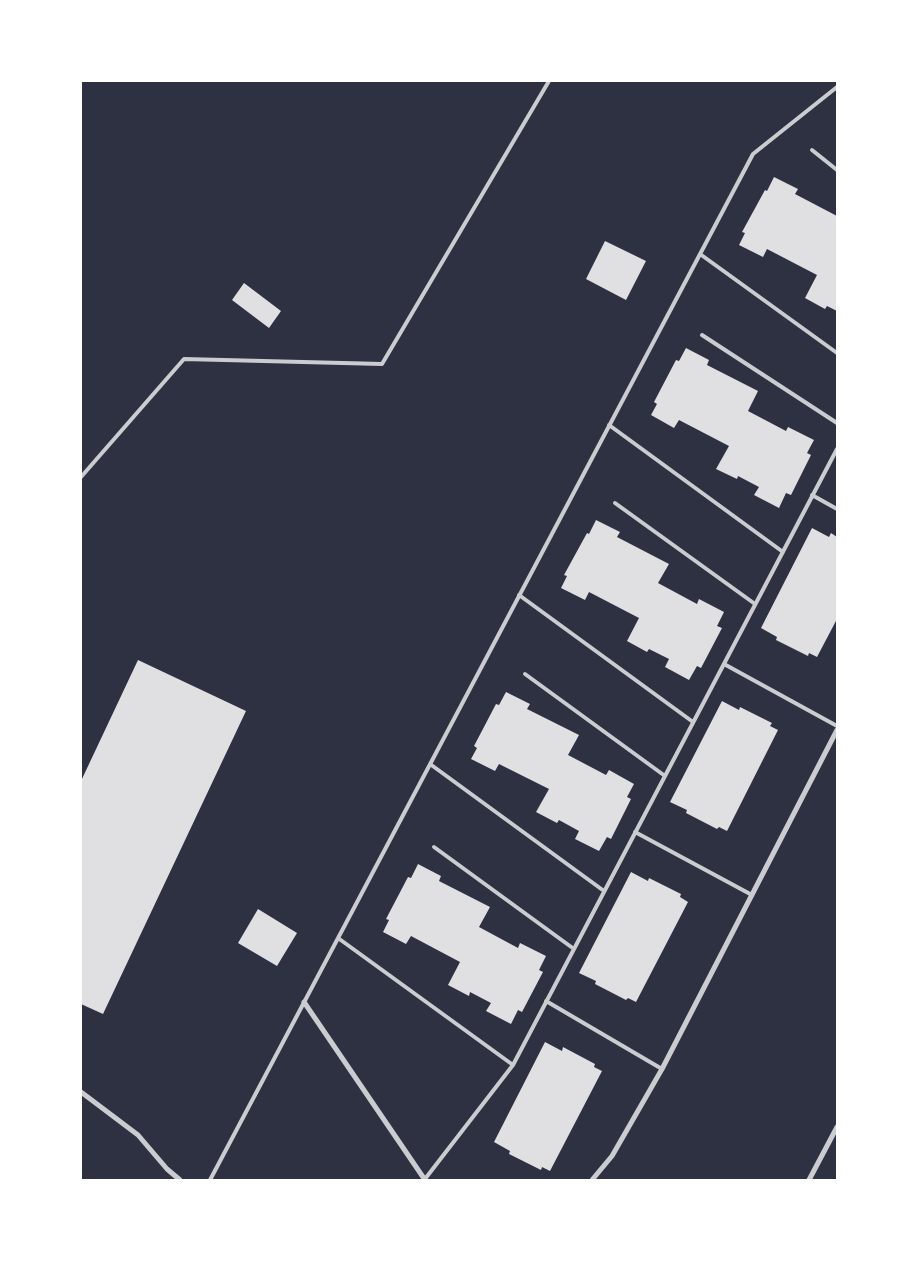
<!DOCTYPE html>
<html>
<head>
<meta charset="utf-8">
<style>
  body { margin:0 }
  #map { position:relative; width:918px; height:1261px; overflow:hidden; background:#2d3142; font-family:Arial,sans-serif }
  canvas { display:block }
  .frame { position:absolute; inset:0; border:82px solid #fff; pointer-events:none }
</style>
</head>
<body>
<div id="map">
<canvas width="918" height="1261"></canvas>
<div class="frame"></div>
</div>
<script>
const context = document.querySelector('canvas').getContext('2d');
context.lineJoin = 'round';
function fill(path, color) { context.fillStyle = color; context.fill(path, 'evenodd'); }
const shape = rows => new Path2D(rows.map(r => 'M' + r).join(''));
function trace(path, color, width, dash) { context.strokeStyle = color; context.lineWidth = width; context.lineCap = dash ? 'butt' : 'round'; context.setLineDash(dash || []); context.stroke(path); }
const building = shape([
  [774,177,798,189,795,194,837,216,837,311,827,306,825,309,805,298,817,275,767,249,763,257,739,245,745,233,742,232,765,190,767,191],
  [605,241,646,261,626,300,586,279],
  [244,283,281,311,269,328,232,300],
  [686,348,709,360,707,365,758,391,748,411,786,431,788,427,814,440,807,453,811,455,791,495,786,493,779,508,754,495,759,487,738,476,737,479,716,469,729,446,679,420,674,428,651,415,657,404,654,402,676,360,679,361],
  [596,520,620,532,617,537,669,564,658,583,697,604,699,599,724,612,717,626,722,628,701,668,697,666,689,680,665,667,669,659,649,649,647,652,627,641,639,618,589,592,585,600,561,588,567,576,564,575,587,533,589,534],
  [812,528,829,537,831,533,837,537,837,619,817,657,809,653,808,656,776,640,777,637,761,628],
  [138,660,246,711,103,1014,81,1004,81,781],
  [506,692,530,704,527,709,579,735,568,755,606,775,609,770,634,784,627,797,631,799,611,839,607,837,599,851,575,839,579,831,559,820,557,823,536,812,549,789,499,764,495,771,471,759,477,748,474,746,496,704,499,705],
  [722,701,739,710,740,707,772,723,770,726,778,730,727,831,719,827,717,829,686,813,687,810,670,802],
  [418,864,441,876,439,881,490,907,479,927,518,948,520,943,546,956,539,970,543,972,522,1012,518,1010,511,1024,486,1011,491,1003,470,992,469,996,448,985,460,962,411,936,406,944,383,932,389,920,386,919,408,877,411,878],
  [631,872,648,881,649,878,681,894,680,897,688,902,636,1002,628,998,626,1000,595,984,596,981,579,973],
  [258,909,297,933,277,966,238,943],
  [545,1042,562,1051,563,1047,595,1064,594,1067,602,1071,550,1171,542,1167,541,1170,509,1154,510,1151,494,1142]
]);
const service = shape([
  [812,150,837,170],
  [700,254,837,353],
  [702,335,837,423],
  [609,425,783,552],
  [81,477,184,359,382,364,549,81],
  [812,495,837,509],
  [615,503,755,604],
  [519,595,693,722],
  [724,664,837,726],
  [525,674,665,776],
  [430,764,604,891],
  [635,832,752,895],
  [434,847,574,949],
  [338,938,513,1065],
  [546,1001,662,1069],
  [425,1179,513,1065,837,449],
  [210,1180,753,154,837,87]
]);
const minor = shape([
  [304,1002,425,1180],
  [81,1092,138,1135,167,1169,180,1180],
  [592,1180,612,1156,662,1069,837,730],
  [809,1180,837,1127]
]);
fill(building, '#e0e0e3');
trace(service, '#caccd0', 4);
trace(minor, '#caccd0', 5);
</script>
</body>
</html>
